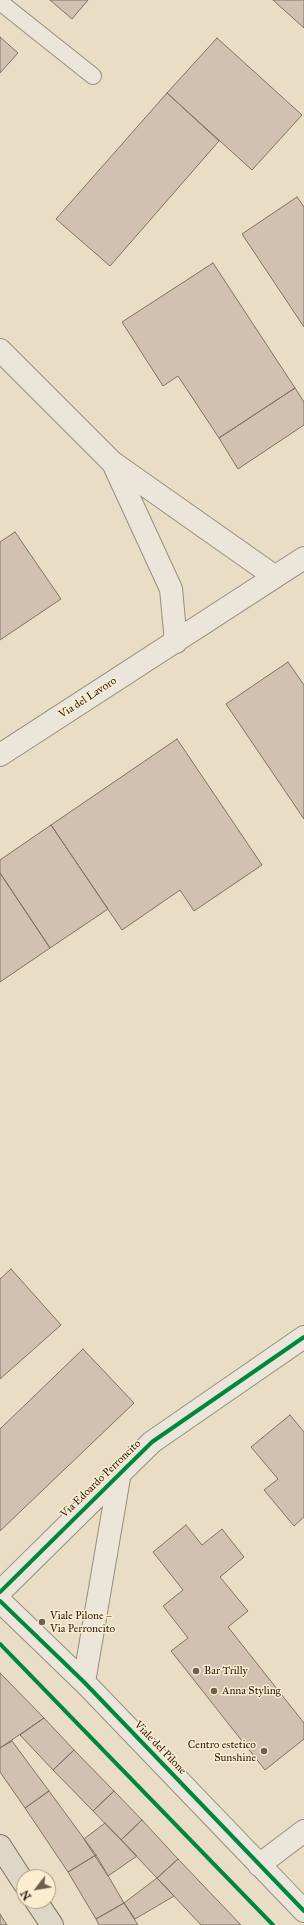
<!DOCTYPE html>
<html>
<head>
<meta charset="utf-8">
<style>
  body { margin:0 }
  #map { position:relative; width:304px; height:1925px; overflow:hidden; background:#e9dec5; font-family:"IM FELL Great Primer",serif }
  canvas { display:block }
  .north { position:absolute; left:16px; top:1869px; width:40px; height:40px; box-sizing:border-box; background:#faedd0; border:1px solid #a79884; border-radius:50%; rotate:239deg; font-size:11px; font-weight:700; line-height:16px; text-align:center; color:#2a1911 }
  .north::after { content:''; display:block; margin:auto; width:14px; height:18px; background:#6d5e50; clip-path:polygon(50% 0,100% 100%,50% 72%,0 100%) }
</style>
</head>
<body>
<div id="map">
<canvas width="304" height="1925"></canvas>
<div class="north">N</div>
</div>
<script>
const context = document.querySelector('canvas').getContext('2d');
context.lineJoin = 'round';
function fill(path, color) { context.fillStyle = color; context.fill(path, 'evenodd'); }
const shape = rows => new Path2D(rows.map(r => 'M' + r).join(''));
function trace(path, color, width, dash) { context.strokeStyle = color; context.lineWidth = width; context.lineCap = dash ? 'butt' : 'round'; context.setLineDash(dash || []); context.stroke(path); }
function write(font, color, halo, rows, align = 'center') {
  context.font = font + ' "IM FELL Great Primer",serif'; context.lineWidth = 3; context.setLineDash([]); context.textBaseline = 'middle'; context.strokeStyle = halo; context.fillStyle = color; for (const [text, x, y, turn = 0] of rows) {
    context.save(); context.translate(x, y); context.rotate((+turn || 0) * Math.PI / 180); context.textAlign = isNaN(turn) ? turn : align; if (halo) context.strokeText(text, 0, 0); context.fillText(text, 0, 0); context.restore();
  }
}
const building = shape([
  [50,0,88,0,72,19,50,0],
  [273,0,304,0,304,28,273,0],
  [0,37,18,53,0,73,0,37],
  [217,38,302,115,252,170,167,93,217,38],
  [167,93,219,141,110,266,56,219,167,93],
  [297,197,304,207,304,327,242,234,297,197],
  [213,263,295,388,219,438,178,376,163,386,122,322,213,263],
  [295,388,304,402,304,425,238,469,219,438,295,388],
  [15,532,61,599,0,640,0,542,15,532],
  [288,662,304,685,304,819,226,704,288,662],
  [177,739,262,865,194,911,180,890,122,930,51,825,177,739],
  [51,825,108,909,50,948,0,873,0,860,51,825],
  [0,873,50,948,0,982,0,873],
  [11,1269,61,1325,0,1379,0,1279,11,1269],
  [83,1349,134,1403,0,1531,0,1429,83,1349],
  [290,1415,304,1432,304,1517,294,1526,264,1490,278,1479,251,1447,290,1415],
  [186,1525,202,1545,222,1529,244,1557,220,1577,248,1611,228,1627,304,1723,304,1739,265,1770,171,1651,188,1638,163,1606,183,1590,153,1552,186,1525],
  [0,1673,44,1718,0,1748,0,1673],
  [44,1718,74,1750,53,1770,20,1735,44,1718],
  [12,1741,49,1791,25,1808,0,1772,0,1748,12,1741],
  [74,1750,114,1791,93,1811,53,1770,74,1750],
  [49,1791,96,1855,68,1872,25,1808,49,1791],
  [114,1791,142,1820,121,1840,93,1811,114,1791],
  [142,1820,178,1859,157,1878,121,1840,142,1820],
  [105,1823,137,1856,108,1876,84,1839,105,1823],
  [96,1855,124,1903,96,1919,68,1872,96,1855],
  [178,1859,241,1925,201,1925,157,1878,178,1859],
  [157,1878,174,1896,135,1919,124,1903,157,1878],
  [124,1903,138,1925,99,1925,96,1919,124,1903],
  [0,1914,7,1925,0,1925,0,1914]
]);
const lane = shape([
  [0,2,93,76]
]);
const street = shape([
  [0,350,112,462,274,576],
  [113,463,171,589,176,642],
  [0,755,304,558],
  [0,1592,152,1442,304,1337],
  [0,1601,84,1682,304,1911],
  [84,1682,120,1472],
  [259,1865,304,1831]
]);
const primary = shape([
  [0,1846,24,1883],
  [36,1901,52,1925]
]);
const cycleway = shape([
  [0,1592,152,1442,304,1337],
  [0,1601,84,1682,304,1911],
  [0,1644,273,1925]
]);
const markers = [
  [42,1622,4,"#6d5e50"],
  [196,1671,4,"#6d5e50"],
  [214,1691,4,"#6d5e50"],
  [264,1751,4,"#6d5e50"]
];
const streetNames = [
  ["Via del Lavoro",88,698,-33],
  ["Via Edoardo Perroncito",101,1479,-44],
  ["Viale del Pilone",160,1748,46]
];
const poiNames = [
  ["Viale Pilone –",50,1616],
  ["Via Perroncito",50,1629],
  ["Bar Trilly",204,1671],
  ["Anna Styling",222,1691],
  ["Centro estetico",256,1745,"right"],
  ["Sunshine",256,1758,"right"]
];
fill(building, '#d2c1b0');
trace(building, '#7c7366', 1);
trace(lane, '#968e7f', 18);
trace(street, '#968e7f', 24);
trace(primary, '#7c7366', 24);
trace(lane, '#ece6da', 16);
trace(street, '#ece6da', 22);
trace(primary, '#dfd6c5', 22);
trace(cycleway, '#00873e', 4);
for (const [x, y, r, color] of markers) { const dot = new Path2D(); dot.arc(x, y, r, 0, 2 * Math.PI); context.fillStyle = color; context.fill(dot); trace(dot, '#faedd0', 1.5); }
write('11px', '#2a1911', '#faedd0', streetNames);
write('11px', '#2a1911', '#faedd0', poiNames, 'left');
</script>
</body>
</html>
